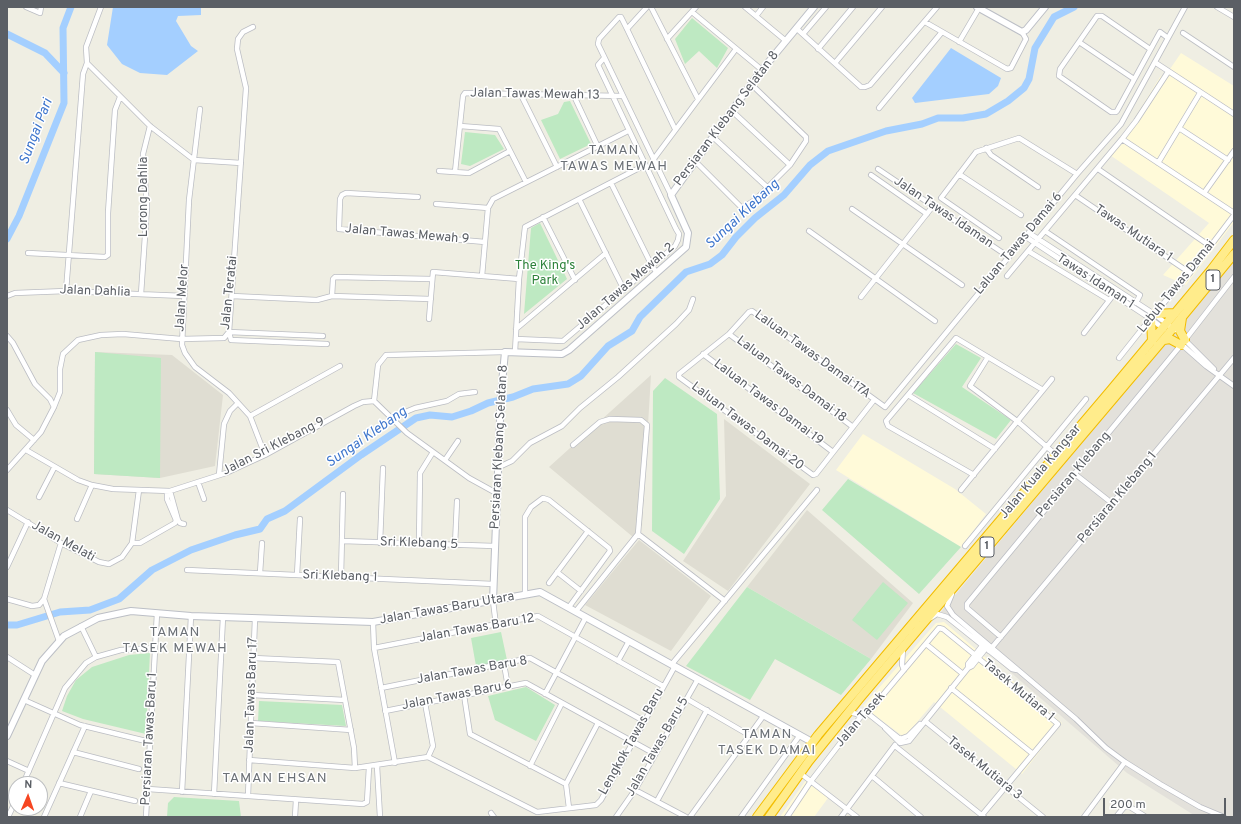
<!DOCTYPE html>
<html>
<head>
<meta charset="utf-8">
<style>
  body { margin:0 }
  #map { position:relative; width:1241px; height:824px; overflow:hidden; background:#efeee3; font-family:Overpass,sans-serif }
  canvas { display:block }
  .frame { position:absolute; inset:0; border:8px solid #5b5f65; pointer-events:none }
  .north { position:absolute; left:8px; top:776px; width:40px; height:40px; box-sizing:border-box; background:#fff; border:1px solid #bdbfc1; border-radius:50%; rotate:2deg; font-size:11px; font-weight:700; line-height:16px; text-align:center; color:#5b5f65 }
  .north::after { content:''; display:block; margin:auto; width:14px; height:18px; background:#f64622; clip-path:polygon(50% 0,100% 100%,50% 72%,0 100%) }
  .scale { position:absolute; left:1103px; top:798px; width:123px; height:18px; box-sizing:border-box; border:2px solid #5b5f65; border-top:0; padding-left:5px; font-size:12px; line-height:14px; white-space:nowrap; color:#5b5f65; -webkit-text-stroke:3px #fff; paint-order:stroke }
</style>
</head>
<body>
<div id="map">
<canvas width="1241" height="824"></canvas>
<div class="frame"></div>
<div class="north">N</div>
<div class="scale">200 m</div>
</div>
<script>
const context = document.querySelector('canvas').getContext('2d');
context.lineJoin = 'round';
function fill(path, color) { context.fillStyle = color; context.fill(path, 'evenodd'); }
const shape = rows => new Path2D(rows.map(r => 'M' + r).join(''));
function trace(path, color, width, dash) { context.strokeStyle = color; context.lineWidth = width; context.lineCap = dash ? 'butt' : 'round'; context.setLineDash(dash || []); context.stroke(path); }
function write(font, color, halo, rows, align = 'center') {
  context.font = font + ' Overpass,sans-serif'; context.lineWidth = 3; context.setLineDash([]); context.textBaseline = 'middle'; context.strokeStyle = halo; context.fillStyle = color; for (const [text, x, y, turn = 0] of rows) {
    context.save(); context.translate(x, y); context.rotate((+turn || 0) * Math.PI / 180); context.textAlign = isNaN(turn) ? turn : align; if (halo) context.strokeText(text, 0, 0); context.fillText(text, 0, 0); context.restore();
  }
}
const commercial = shape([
  [1181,53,1234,86,1234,222,1186,285,1163,275,1209,223,1107,153,1127,130,1160,77,1170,69],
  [863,434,955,489,986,514,961,547,836,470],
  [944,622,1062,723,1022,774,934,702,906,735,901,735,863,706,936,623],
  [806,780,828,798,814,817,780,817]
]);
const industrial = shape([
  [1234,260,1234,817,1197,817,1127,773,941,612]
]);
const education = shape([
  [95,352,172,355,223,395,215,466,160,478,94,474],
  [651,375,642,525,633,537,549,467],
  [724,419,810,484,728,591,683,561,726,496],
  [807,510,913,603,871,659,747,587],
  [639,540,711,596,671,651,585,605]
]);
const green = shape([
  [692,18,728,48,717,68,699,51,685,64,675,39],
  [570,101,591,144,560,159,541,120,558,114,564,102],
  [465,132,495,135,504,149,470,166,461,164],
  [540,223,567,279,524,314,531,228],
  [956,344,981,358,962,387,1011,420,996,439,913,393],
  [95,352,161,358,160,478,94,474],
  [665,378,717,414,720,499,684,554,652,531,653,391],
  [848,479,961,547,919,594,822,510],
  [883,582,908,603,877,640,852,620],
  [747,587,871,659,841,695,775,659,750,700,686,666],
  [501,632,507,660,476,666,471,638],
  [150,653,146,734,83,719,62,711,67,696,76,680,92,667,129,655],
  [526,687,555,705,536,741,495,720,488,696],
  [259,701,342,705,346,726,258,721],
  [174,797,239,801,241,817,167,817,168,803]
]);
const water = shape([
  [113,7,201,8,201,15,178,16,176,21,191,46,198,51,167,75,140,73,122,64,107,45],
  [951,48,1001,78,998,86,989,94,915,103,912,98]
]);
const river = shape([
  [7,34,45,53,64,73],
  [7,239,19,216,64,103,63,28,71,7],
  [7,625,17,625,60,612,90,610,119,599,152,570,191,550,235,535,260,529,267,519,285,511,361,455,416,418,430,415,452,417,471,411,488,403,513,397,533,389,568,384,581,376,608,346,632,331,640,317,686,272,710,264,722,255,736,237,755,218,784,195,810,165,828,151,886,131,922,124,938,118,963,118,986,114,1008,101,1024,88,1029,79,1035,48,1054,17,1074,7]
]);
const street = shape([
  [26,7,40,13,41,7],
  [101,7,86,47,87,63,150,126,194,160,241,163],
  [651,7,698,99],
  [745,7,786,41],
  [1217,7,1234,17],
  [692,12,762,70],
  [756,16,763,7],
  [925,22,1007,69,1011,68,1026,39,1022,32],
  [253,27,243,32,238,39,237,49,246,88,229,332,231,340,327,344],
  [796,28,861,87,865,87,870,85,937,7],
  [627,29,647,7],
  [1183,33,1234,67],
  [803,34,826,7],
  [667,39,696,7],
  [959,42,979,8],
  [1079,42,1134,79],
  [818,49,853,7],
  [1150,49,1102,16,1097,16,1060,69,1059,76,1111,112,1116,112,1117,111,1160,32,1168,38],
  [835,63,882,7],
  [1156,63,1234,114],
  [520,93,557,167],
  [574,96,598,147],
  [879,108,942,32],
  [200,109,189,200,182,345,185,353,195,367,229,393,250,416,265,455],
  [732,111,790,165],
  [460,126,499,129,526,182],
  [1179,128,1228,160],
  [713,137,768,188],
  [1122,139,1234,213],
  [986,148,991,155,1038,187],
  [653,160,736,49],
  [695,161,742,208,755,200,790,165,806,141,806,137,751,84],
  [1158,163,1200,93],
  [878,169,1009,257],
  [1098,169,1210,246],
  [439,171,469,173,510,151],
  [455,172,463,96,465,93,622,96],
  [959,174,1021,215],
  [871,175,927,214],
  [611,183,652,266,657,273],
  [1204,193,1234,151],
  [671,195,598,44,599,39,619,17,621,17,627,29,675,129],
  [1075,195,1190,273],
  [418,197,346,193,342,195,340,199,339,229,485,242],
  [579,199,624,290],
  [436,204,488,208],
  [852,209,962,285],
  [543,217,575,280],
  [809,231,935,321],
  [1045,231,1140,295,1136,303],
  [1029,233,1154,314,1175,330],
  [1026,237,1151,319,1164,329],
  [999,238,941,198,976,152,1019,138,1077,174],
  [1028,251,1109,300],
  [28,253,105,257,108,255,108,213,115,110,120,97],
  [482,276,488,208,493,199,628,131],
  [1007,276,1122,139,1136,121,1168,72],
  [66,291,83,74,87,63],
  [141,294,147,207,143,154,150,126],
  [7,296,15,293,66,291,184,296],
  [232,296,317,300,332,296,431,299],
  [332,296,333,279,335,277,432,279],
  [861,297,933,206],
  [1155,313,1190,273,1234,215],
  [429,319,433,272,519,279],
  [516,329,606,253],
  [229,332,323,336],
  [1084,333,1111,298],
  [729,334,853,427],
  [7,336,13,343,35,384,50,399,54,407],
  [516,339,563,341,675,246,678,240,679,234,676,229,598,65,604,58],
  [1184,339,1214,369],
  [1185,340,1234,277],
  [1180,343,1206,366,1234,386],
  [515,352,519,279,525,227,645,165],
  [703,354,833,452],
  [988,357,970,386,1017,421,1055,454],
  [1119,358,1150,319],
  [908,395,995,449],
  [874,400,816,474,813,475,679,377,679,374,729,334,749,312,752,311,885,407,1077,174,1121,124,1185,7],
  [374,401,378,365,386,355,505,352],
  [7,410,16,425,34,440],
  [250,416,340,366],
  [393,420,403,413,415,408,447,401,459,394,475,392],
  [573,445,600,422,610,419,641,420,647,425,638,534,576,611],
  [26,450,78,480,92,485,113,489,170,491,226,473,265,455,354,406,363,402,374,401,407,433,469,478,498,494],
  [445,460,458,441],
  [499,467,512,461,530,443,562,426,580,408,618,377,676,324,689,310,693,299],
  [7,470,41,432,54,407,60,392,60,369,63,354,78,340,101,335,123,334,181,339,224,338,229,332],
  [1075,474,1113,504],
  [219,475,224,424,230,411,238,403],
  [974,475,888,426,886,421,956,338,1043,390],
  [198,482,204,499],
  [961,490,1052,379],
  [170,491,178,520,180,523,184,524],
  [39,497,54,468],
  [7,510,61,543,99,562,109,564,122,557,132,543,139,490],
  [77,519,92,485],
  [638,534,725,601],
  [342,541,495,546],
  [132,543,140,543,175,523,176,520,167,499,167,491],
  [380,543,383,468],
  [419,544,420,473,433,452],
  [455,545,457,501],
  [965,546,1086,399],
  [7,567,28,522],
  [187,570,493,584],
  [557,572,581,591],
  [260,573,262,543],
  [297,575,300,519],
  [341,577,343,494],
  [549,583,588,531],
  [952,594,947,606,953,615,1076,719,1106,748,1125,762,1160,784,1200,807,1224,817],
  [525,595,525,517,531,507,543,498,549,500,609,548,610,551,569,607],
  [7,599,32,606,39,605,44,599],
  [493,601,496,625],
  [931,618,937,614,947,617,1012,669,1017,670],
  [373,622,374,648,395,763],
  [81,626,96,657],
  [1001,637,967,608,967,604,1181,345],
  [59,641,44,599,61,543],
  [926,644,963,674],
  [374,648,538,616,663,686],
  [903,648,902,665,904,670],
  [989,651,1234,358],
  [7,657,35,675],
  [253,658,338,662,354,748,355,768],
  [978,658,1058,724,982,815],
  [618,661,629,641],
  [504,664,508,687],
  [672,664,817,490],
  [968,668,972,666,987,647],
  [381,688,530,658,644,721],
  [951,688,1033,754],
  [545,694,586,617],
  [252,695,345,700],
  [464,695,470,734,566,784],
  [687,699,749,735],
  [24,700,80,725,150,742],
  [425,703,433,746,428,757],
  [385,711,526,683,655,754],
  [848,712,862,715],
  [866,712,900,739,908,736,920,724],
  [925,721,1043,817],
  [251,723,351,730],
  [885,728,900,743,909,741,968,668,968,664,985,642],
  [895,746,984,817],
  [73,752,139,769],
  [428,757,537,812,596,805,601,800,675,666],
  [249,760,355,768,428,757],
  [7,761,29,771],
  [377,766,380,817],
  [530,766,562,703],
  [800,773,857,817],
  [872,776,921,817],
  [59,783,135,801],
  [23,784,65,688,86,663,96,657,121,650,155,648],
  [148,789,363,804,367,802,369,767],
  [635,790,686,817],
  [182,792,191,616],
  [214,794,223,617],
  [248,796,255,618],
  [657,801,707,710],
  [569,808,566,784,598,723],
  [491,813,494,817],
  [8,817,16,800],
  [44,817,85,726],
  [80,817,91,791],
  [146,817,157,613],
  [295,817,296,800],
  [616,817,635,790,698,679],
  [690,817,764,715],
  [741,817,800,735],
  [787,817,811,781,862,715,872,708,939,628,943,629,975,655],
  [841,817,895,745],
  [1084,817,1125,762],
  [1116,817,1125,806,1130,807,1146,817]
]);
const secondary = shape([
  [977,7,1022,32,1026,30,1045,7],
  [493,601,501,394,505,352,562,354,569,350,686,247,688,233,671,195,757,76,814,7],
  [7,736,42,661,64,636,98,618,131,611,191,616,373,622,540,592,812,742]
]);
const highway = shape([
  [1154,314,1175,313],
  [1182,318,1180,331,1185,340],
  [1151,319,1152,341],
  [1164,340,1170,339,1181,345],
  [757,817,818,735,1110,391,1211,270,1234,240],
  [769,817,809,761,860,698,1169,333,1234,254]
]);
const shields = [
  [1213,280,14],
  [987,547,14]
];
const shieldNames = [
  ["1",1213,280],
  ["1",987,547]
];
const streetNames = [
  ["Jalan Tawas Mewah 13",535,95,1],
  ["Persiaran Klebang Selatan 8",727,119,-53],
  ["Lorong Dahlia",144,197,-90],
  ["Jalan Tawas Idaman",943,213,34],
  ["Tawas Mutiara 1",1133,234,34],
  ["Jalan Tawas Mewah 9",407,235,5],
  ["Laluan Tawas Damai 6",1019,244,-50],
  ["Tawas Idaman 1",1095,282,33],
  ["Jalan Tawas Mewah 2",626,287,-41],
  ["Lebuh Tawas Damai",1177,287,-51],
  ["Jalan Dahlia",95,292,2],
  ["Jalan Teratai",230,293,-84],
  ["Jalan Melor",183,298,-86],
  ["Laluan Tawas Damai 17A",812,355,36],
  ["Laluan Tawas Damai 18",791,380,37],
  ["Laluan Tawas Damai 19",768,403,37],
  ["Laluan Tawas Damai 20",747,427,37],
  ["Jalan Sri Klebang 9",274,447,-27],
  ["Persiaran Klebang Selatan 8",500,447,-87],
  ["Jalan Kuala Kangsar",1041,472,-50],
  ["Persiaran Klebang",1074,475,-50],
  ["Persiaran Klebang 1",1118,498,-50],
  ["Jalan Melati",63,542,29],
  ["Sri Klebang 5",419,544,2],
  ["Sri Klebang 1",340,577,2],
  ["Jalan Tawas Baru Utara",447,609,-10],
  ["Jalan Tawas Baru 12",477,629,-10],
  ["Jalan Tawas Baru 8",472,671,-10],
  ["Tasek Mutiara 1",1018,691,40],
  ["Jalan Tawas Baru 17",252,695,-88],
  ["Jalan Tawas Baru 6",457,696,-11],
  ["Jalan Tasek",861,720,-49],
  ["Persiaran Tawas Baru 1",150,739,-87],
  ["Lengkok Tawas Baru",632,742,-61],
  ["Jalan Tawas Baru 5",658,747,-60],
  ["Tasek Mutiara 3",984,769,39]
];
const parkNames = [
  ["The King's",545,266],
  ["Park",545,281]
];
const waterNames = [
  ["Sungai Pari",37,132,-69],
  ["Sungai Klebang",743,215,-43],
  ["Sungai Klebang",367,438,-35]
];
const neighbourhoodNames = [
  ["TAMAN",614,151],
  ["TAWAS MEWAH",614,167],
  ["TAMAN",175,633],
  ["TASEK MEWAH",175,649],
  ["TAMAN",767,735],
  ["TASEK DAMAI",767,751],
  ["TAMAN EHSAN",275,779]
];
fill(commercial, '#fffad9');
fill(industrial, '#e3e1db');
fill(education, '#dfddd2');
fill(green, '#bee9c2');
fill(water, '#a4cfff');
trace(river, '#a4cfff', 7);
trace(street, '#bbbdc3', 6);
trace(secondary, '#bcbfc6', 8);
trace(highway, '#f3bd00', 10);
trace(street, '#fff', 4.5);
trace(secondary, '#fff', 6);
trace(highway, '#ffec8b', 8);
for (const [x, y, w] of shields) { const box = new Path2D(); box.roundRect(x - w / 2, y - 10, w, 20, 3); context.fillStyle = '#fff'; context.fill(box); trace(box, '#5b5f65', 1); }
write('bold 12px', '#5b5f65', null, shieldNames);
write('13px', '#5b5f65', '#fff', streetNames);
write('13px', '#2d823a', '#fff', parkNames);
write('italic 14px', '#3d75cc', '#fff', waterNames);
context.letterSpacing = '1px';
write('14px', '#6c7177', '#fff', neighbourhoodNames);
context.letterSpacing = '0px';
</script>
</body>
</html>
